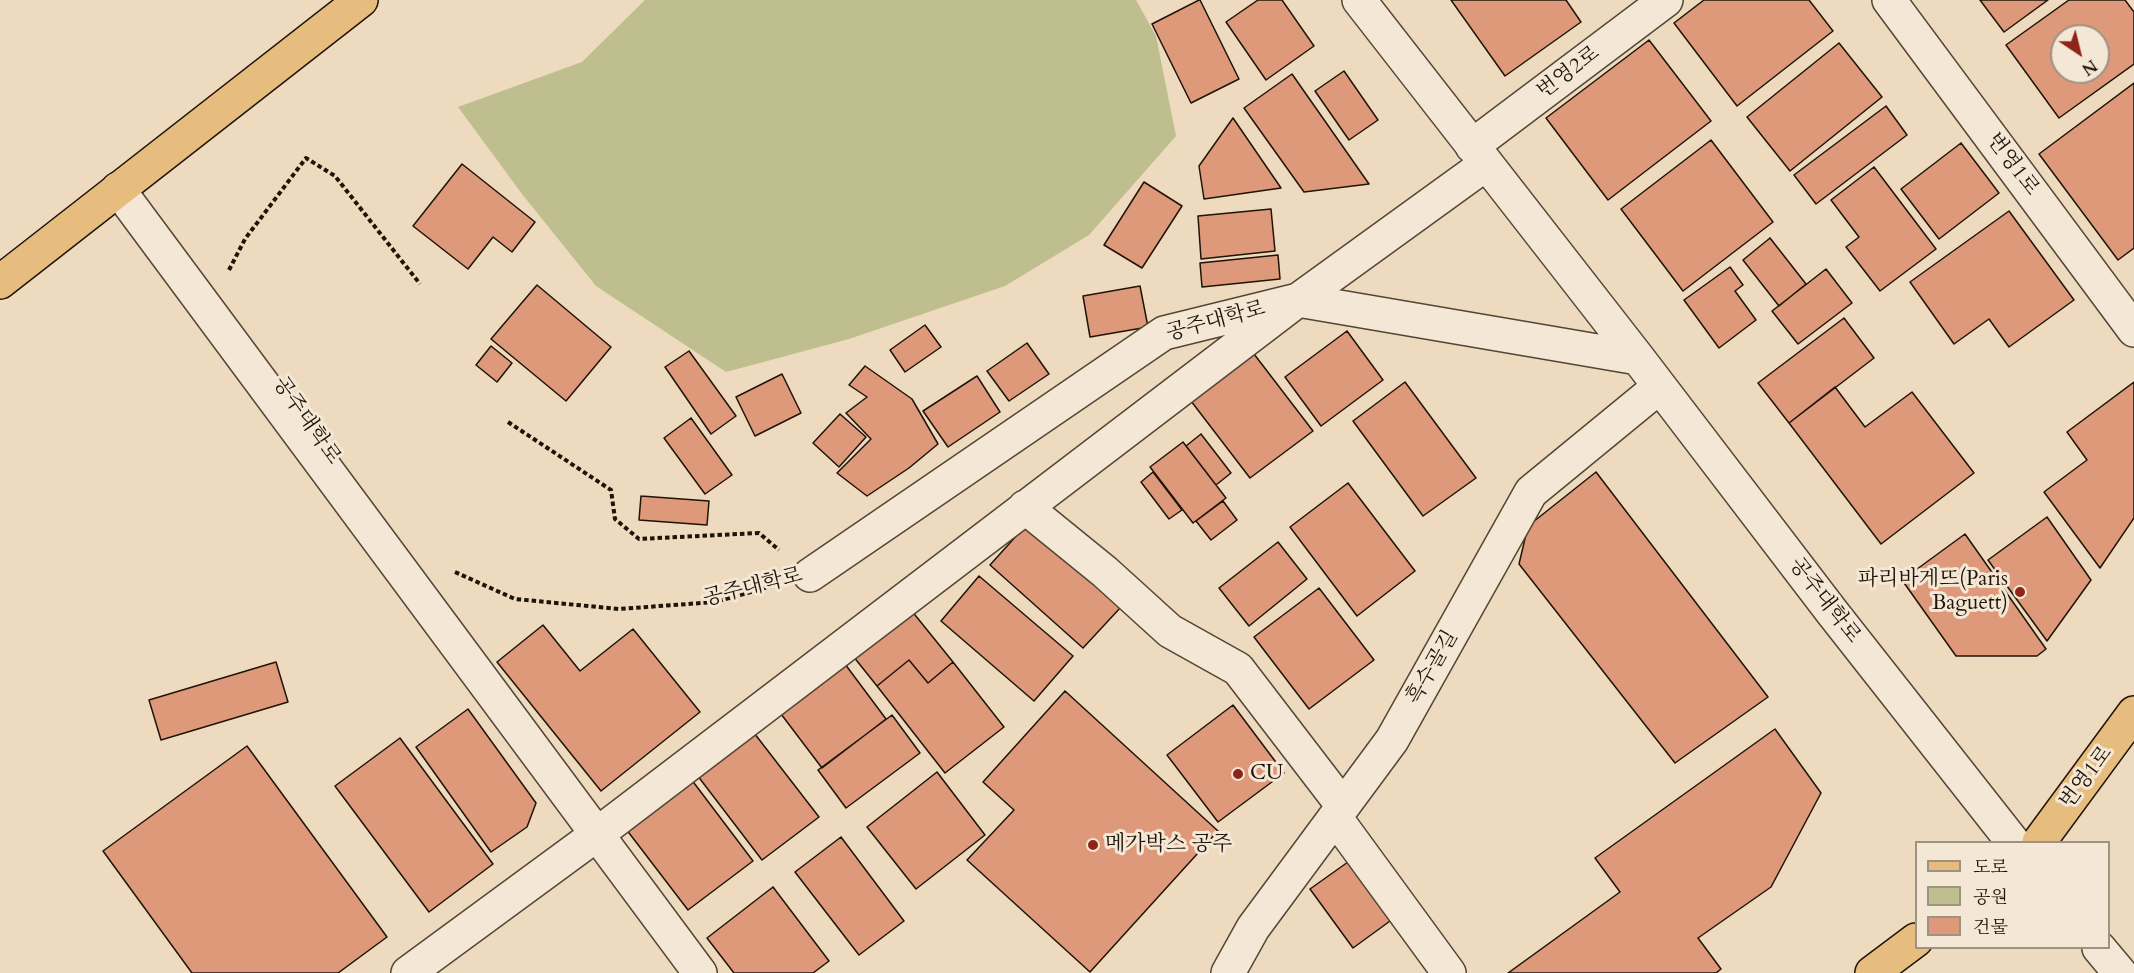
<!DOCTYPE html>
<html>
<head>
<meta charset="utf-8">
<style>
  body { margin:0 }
  #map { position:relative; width:2134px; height:973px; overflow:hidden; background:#eedabe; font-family:Cardo,"Noto Serif KR",serif }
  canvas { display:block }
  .legend { position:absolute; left:1915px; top:841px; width:195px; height:108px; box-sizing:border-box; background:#f4e7d5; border:2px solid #9e9383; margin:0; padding:8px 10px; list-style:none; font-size:18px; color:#1e1407 }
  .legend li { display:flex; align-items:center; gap:12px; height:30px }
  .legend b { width:30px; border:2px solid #9e9383 }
  .north { position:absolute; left:2050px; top:24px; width:60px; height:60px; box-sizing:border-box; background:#f4e7d5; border:2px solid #9e9383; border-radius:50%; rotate:145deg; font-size:16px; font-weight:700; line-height:24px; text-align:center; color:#1e1407 }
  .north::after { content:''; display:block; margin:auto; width:21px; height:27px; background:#8f2418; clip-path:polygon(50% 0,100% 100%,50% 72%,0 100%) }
</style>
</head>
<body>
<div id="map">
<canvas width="2134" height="973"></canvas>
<ul class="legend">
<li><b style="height:8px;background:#e7bd7f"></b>도로</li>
<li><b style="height:16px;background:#bebe8e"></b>공원</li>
<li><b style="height:16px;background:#de997b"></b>건물</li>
</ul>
<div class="north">N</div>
</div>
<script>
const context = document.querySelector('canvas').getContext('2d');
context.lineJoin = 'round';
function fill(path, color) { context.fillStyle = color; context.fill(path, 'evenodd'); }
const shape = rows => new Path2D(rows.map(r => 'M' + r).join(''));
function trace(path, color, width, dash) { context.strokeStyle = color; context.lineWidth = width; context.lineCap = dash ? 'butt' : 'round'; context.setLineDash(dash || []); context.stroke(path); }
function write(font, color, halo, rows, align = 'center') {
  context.font = font + ' Cardo,"Noto Serif KR",serif'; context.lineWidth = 6; context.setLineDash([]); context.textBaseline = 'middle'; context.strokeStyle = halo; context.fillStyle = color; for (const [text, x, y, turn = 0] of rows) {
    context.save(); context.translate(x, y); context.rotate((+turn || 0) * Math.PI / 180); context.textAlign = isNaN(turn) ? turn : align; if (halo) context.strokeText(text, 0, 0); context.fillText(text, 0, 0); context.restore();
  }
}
const green = shape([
  [645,0,1136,0,1156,36,1176,136,1089,235,1005,286,849,339,726,372,596,286,522,194,458,107,582,62]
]);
const building = shape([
  [1199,0,1200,0,1239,79,1191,103,1152,24,1199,0],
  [1258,0,1282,0,1314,46,1266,80,1226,22,1258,0],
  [1451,0,1566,0,1581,22,1505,76,1451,0],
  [1704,0,1809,0,1833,31,1737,106,1674,23,1704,0],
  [1980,0,2048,0,2004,32,1980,0],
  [2069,0,2125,0,2134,12,2134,64,2059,118,2006,45,2069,0],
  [2062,36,2098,36,2098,72,2062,72,2062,36],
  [1649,40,1711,121,1608,200,1546,118,1649,40],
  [1839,43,1882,97,1790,171,1747,117,1839,43],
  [1344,71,1378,120,1349,140,1315,91,1344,71],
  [1292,74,1369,184,1304,192,1244,108,1292,74],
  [2134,83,2134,248,2118,260,2039,154,2134,83],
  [1886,106,1907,135,1816,204,1794,175,1886,106],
  [1233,118,1281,188,1204,199,1199,166,1233,118],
  [1711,140,1773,222,1683,291,1621,209,1711,140],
  [1961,143,1999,193,1939,239,1901,189,1961,143],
  [462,164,535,222,512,252,493,237,468,269,413,226,462,164],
  [1874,167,1936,249,1880,291,1846,247,1859,237,1831,200,1874,167],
  [1144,182,1182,206,1142,268,1104,245,1144,182],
  [1271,209,1275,251,1201,259,1198,216,1271,209],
  [2009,211,2074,300,2009,347,1989,319,1954,344,1910,282,2009,211],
  [1770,238,1806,284,1779,306,1743,260,1770,238],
  [1278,255,1280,279,1202,287,1200,263,1278,255],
  [1730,267,1743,285,1735,291,1756,320,1719,348,1684,300,1730,267],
  [1826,269,1852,303,1798,344,1772,311,1826,269],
  [537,285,611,347,566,401,491,339,537,285],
  [1140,286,1148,327,1090,337,1083,296,1140,286],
  [1844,318,1874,358,1789,423,1758,383,1844,318],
  [925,325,941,347,905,372,890,350,925,325],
  [1347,331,1383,380,1321,426,1285,377,1347,331],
  [1027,343,1049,374,1009,401,987,371,1027,343],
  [491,346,512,363,497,382,476,365,491,346],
  [689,351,736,416,711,434,665,367,689,351],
  [1254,354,1313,431,1250,478,1191,401,1254,354],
  [865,366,912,399,938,444,909,468,867,496,837,473,871,439,846,413,867,397,849,385,865,366],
  [782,374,801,413,755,436,736,397,782,374],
  [977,376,1000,412,948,447,923,411,977,376],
  [1405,382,1476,478,1423,516,1353,421,1405,382],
  [2134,382,2134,518,2100,568,2044,492,2087,460,2067,432,2134,382],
  [1835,387,1865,427,1912,392,1974,473,1881,544,1789,423,1835,387],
  [840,414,866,437,839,467,813,443,840,414],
  [691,418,732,475,705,494,664,438,691,418],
  [1201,434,1231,473,1216,485,1186,446,1201,434],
  [1183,442,1226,498,1193,523,1150,467,1183,442],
  [1153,472,1182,510,1169,519,1141,482,1153,472],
  [1596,472,1768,697,1675,763,1519,564,1528,526,1596,472],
  [1348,483,1415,571,1357,616,1290,527,1348,483],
  [641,496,709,501,707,525,639,520,641,496],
  [1223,501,1237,520,1211,540,1196,521,1223,501],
  [2047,517,2091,580,2047,641,1988,560,2047,517],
  [1027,524,1121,607,1083,648,990,565,1027,524],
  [1965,534,2046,649,2037,656,1956,656,1902,580,1965,534],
  [1278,542,1307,579,1249,626,1219,588,1278,542],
  [979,576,1073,656,1034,701,941,621,979,576],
  [1319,588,1374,660,1309,709,1254,637,1319,588],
  [911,610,953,662,928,683,909,660,877,686,853,656,911,610],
  [543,625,580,671,633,629,700,712,601,791,497,662,543,625],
  [842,660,886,719,822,768,778,710,842,660],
  [909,660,928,683,953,662,1004,727,945,773,877,686,909,660],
  [276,662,288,702,161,740,149,700,276,662],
  [1065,691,1218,831,1090,972,967,860,1014,810,983,782,1065,691],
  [1233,705,1284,773,1218,822,1167,755,1233,705],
  [468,709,536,803,527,827,491,852,416,747,468,709],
  [892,715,920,753,846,808,818,770,892,715],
  [751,729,819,817,762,860,694,771,751,729],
  [1775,729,1821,793,1771,887,1698,938,1721,969,1716,973,1508,973,1620,892,1595,858,1775,729],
  [400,738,493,864,429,912,335,786,400,738],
  [247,746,387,937,338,973,192,973,103,851,247,746],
  [937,772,985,835,916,889,867,827,937,772],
  [688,775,753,861,688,910,626,829,688,775],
  [841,837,904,921,859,955,795,872,841,837],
  [1355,857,1397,916,1353,948,1310,889,1355,857],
  [773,887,829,961,813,973,734,973,707,938,773,887]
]);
const path = shape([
  [229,270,245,239,306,158,335,176,420,284],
  [508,422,611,490,615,519,639,539,759,533,779,550],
  [455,572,515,599,619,609,715,602,772,586]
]);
const minor = shape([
  [1359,0,1638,358,1832,612,2013,842],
  [1889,0,2134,330],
  [1472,146,1666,0],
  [118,189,700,973],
  [1025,507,1105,572,1170,631,1238,669,1343,806],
  [810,575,1164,333,1298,300,1638,358],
  [1335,817,1449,973],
  [2099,948,2120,973],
  [408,973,596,835,1298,300,1486,164],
  [1228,973,1253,928,1392,740,1531,492,1659,387]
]);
const major = shape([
  [0,282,361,0],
  [2039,842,2134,713],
  [1872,973,1916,940]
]);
const markers = [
  [2020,592,6,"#8f2418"],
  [1238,774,6,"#8f2418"],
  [1093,845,6,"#8f2418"]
];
const streetNames = [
  ["번영2로",1569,73,-37],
  ["번영1로",2012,165,53],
  ["공주대학로",1216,322,-15],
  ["공주대학로",306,421,55],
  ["공주대학로",753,588,-14],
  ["공주대학로",1824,601,52],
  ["흑수골길",1433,668,-60],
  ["번영1로",2087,778,-53]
];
const poiNames = [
  ["파리바게뜨(Paris",2008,580,"right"],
  ["Baguett)",2008,604,"right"],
  ["CU",1250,774],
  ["메가박스 공주",1105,845]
];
fill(green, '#bebe8e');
fill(building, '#de997b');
trace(building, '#1e1407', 1.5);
trace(minor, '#524635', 36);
trace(major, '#1e1407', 36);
trace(path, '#1e1407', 4, [4.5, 3]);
trace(minor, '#f4e7d5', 33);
trace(major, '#e7bd7f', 33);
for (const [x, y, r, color] of markers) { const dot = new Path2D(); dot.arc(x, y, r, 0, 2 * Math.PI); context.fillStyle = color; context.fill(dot); trace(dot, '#f4e7d5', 2); }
write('21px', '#1e1407', '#f4e7d5', streetNames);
write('21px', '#1e1407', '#f4e7d5', poiNames, 'left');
</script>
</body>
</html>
